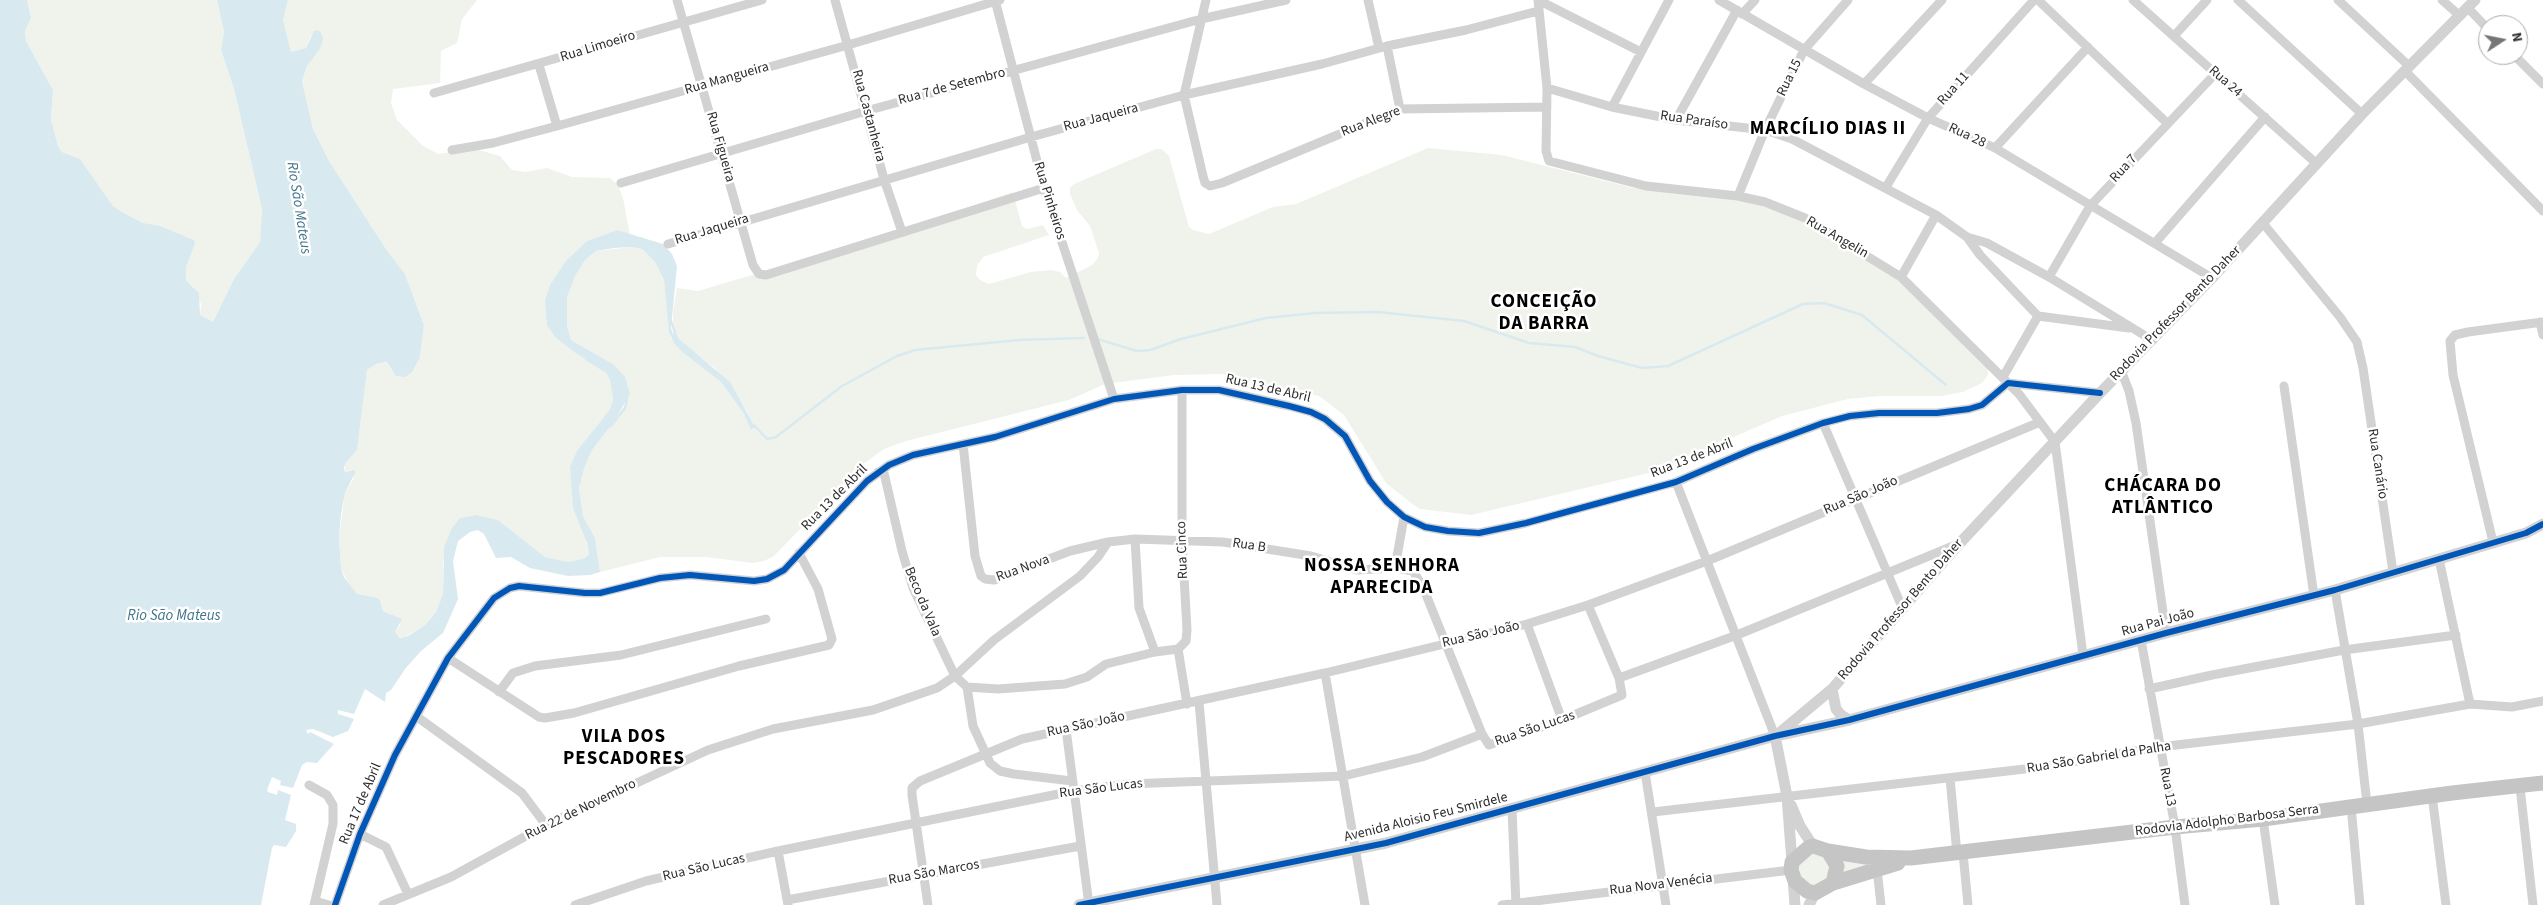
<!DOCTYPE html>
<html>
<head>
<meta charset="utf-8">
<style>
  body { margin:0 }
  #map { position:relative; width:2543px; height:905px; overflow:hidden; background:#fff; font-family:"Source Sans 3",sans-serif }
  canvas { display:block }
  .north { position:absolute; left:2478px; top:15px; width:50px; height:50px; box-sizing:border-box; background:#fff; border:1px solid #ababab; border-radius:50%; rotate:79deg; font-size:14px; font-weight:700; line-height:20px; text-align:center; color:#2d2d2d }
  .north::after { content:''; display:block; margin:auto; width:18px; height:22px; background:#767676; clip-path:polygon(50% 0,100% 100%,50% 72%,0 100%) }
</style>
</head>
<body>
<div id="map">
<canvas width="2543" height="905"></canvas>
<div class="north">N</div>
</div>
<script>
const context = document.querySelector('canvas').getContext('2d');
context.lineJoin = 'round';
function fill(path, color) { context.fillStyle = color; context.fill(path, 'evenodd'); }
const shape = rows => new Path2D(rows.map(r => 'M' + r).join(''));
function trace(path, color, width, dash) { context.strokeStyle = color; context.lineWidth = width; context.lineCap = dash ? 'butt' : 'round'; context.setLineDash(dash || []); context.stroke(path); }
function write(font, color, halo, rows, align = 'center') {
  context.font = font + ' "Source Sans 3",sans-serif'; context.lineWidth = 5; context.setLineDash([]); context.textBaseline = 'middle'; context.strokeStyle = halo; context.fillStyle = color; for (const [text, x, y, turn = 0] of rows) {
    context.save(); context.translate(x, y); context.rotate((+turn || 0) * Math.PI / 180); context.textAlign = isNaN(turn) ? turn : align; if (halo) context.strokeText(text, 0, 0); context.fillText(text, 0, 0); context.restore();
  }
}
const green = shape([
  [27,0,217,0,224,32,221,50,234,89,262,209,260,242,234,279,213,323,200,315,201,304,194,287,186,280,186,267,195,244,190,238,143,223,122,212,113,206,80,159,62,152,58,146,51,119,53,90,26,41,25,31,31,18],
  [288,0,477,0,462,19,457,43,441,51,440,83,393,89,391,103,397,120,423,146,438,154,475,149,500,156,512,170,525,172,547,168,572,177,610,178,618,185,623,198,630,235,617,230,587,241,546,316,592,362,604,369,610,380,613,399,610,409,594,429,570,468,589,554,585,558,569,562,545,557,498,520,477,515,443,559,443,594,436,612,425,625,403,638,397,636,395,632,400,625,391,614,383,611,380,600,375,597,357,594,350,586,341,568,339,538,345,493,354,478,351,470,345,472,345,464,357,450,367,370,376,364,420,357,424,325,405,274,386,249,329,161,313,129,302,81,307,66,320,49,311,35,306,48,291,52,283,20],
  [1428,148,1502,155,1633,188,1712,194,1756,202,1790,212,1894,275,1988,363,1988,375,1982,383,1963,392,1941,396,1880,396,1848,399,1782,416,1653,472,1471,515,1420,509,1411,503,1386,483,1344,415,1319,396,1221,374,1174,375,1105,384,1069,400,906,441,884,449,862,465,774,556,764,561,753,563,706,557,660,557,600,572,595,538,583,516,579,488,585,466,592,450,626,404,613,364,571,340,567,326,567,297,575,275,585,260,596,251,632,247,642,249,655,262,664,280,671,338,682,352,721,382,744,414,751,430,755,427,745,408,715,368,684,346,673,334,673,311,677,288,698,291,894,233,1013,192,1022,226,1027,229,1043,225,1049,235,983,257,977,266,976,275,980,280,989,284,1031,272,1051,270,1060,272,1066,278,1092,265,1098,258,1099,253,1090,226,1077,210,1070,194,1070,188,1074,184,1156,149,1162,149,1169,156,1189,227,1193,230,1209,234,1273,207,1296,204],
  '1798 869a16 16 0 1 1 32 0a16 16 0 1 1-32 0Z',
  [1839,858,1878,863,1842,874]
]);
const water = shape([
  [0,0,27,0,31,18,25,31,26,41,53,90,51,119,58,146,62,152,80,159,113,206,122,212,143,223,160,226,194,240,195,244,186,267,186,280,199,293,200,315,213,322,234,279,260,242,262,209,234,89,221,50,224,32,217,0,288,0,283,20,291,52,306,48,314,31,318,30,321,33,323,39,320,49,307,66,302,81,313,129,329,161,386,249,405,274,424,325,420,357,412,372,405,377,396,376,388,363,386,362,376,364,367,370,357,450,345,464,344,469,345,472,354,470,355,473,345,493,341,514,339,538,341,568,344,577,357,594,375,597,380,600,383,611,402,619,395,632,400,638,408,636,425,625,436,612,443,594,444,547,452,528,460,518,477,515,498,520,545,557,569,562,585,558,589,554,587,543,573,508,570,467,577,451,610,409,613,399,610,380,604,369,577,354,556,338,547,325,545,301,550,285,566,261,587,241,617,230,663,244,672,254,677,266,671,328,673,334,730,382,755,427,751,430,744,414,721,382,682,352,674,343,669,332,664,280,655,262,642,249,632,247,614,248,596,251,585,260,575,276,567,297,567,326,571,340,613,364,625,377,630,394,615,420,592,450,585,466,579,488,583,516,595,538,600,572,590,575,568,576,530,568,511,557,496,558,484,534,478,530,470,532,458,541,453,561,458,599,443,633,421,651,405,669,391,690,386,693,385,702,365,689,354,714,338,710,338,714,354,719,348,731,333,737,313,729,306,730,308,734,310,732,334,744,317,763,307,762,302,765,293,788,280,785,281,781,272,777,267,790,268,792,277,795,278,790,291,795,285,820,296,824,296,831,286,847,274,845,272,848,261,905,0,905]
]);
const stream = shape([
  [671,321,677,339],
  [1097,339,1137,351,1150,350,1181,339,1266,318,1315,313,1378,312,1464,321,1529,343,1575,347,1598,356,1642,368,1668,366,1803,304,1824,303,1862,315,1946,385],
  [586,359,607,372],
  [754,425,767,439,776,437,842,386,897,356,915,350,1019,340,1084,338],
  [611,426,625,408,627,399]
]);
const minor = shape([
  [677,0,753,265,759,274,766,275,1044,188],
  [835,0,884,179,902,232],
  [995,0,1044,188,1114,399],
  [1206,0,1184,95,1203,176,1205,183,1210,186,1222,183,1400,109,1547,107],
  [1368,0,1379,48],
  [1538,0,1547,88,1546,151,1549,161,1646,186,1738,196,1765,202,1805,218,1901,277,2019,394,2055,442,2083,655],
  [1538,0,1641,52],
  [1719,0,1864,84,1928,118,1995,148,2212,278],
  [2038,0,2167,123],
  [2133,0,2317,164],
  [2238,0,2362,114],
  [2338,0,2409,66],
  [2442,0,2460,16],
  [2468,8,2488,29],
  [1742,14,1755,0],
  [2174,36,2207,0],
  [1387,46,1400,109],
  [2514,55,2543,84],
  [539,65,557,126],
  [2405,71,2543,211],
  [1864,84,1942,0],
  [1547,88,1612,107,1676,120,1765,130,1792,139,1936,215,1967,237,1987,243,2049,277,2152,340],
  [434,93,762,0],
  [1612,107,1669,0],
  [1676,120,1737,10],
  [1995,148,2088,47],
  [452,150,493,143,557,126,848,45,1000,0],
  [621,183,866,111,1201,19,1286,0],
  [1886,187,1928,118,2034,0],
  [1738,196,1765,130,1804,50,1848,0],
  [2262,222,2340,317,2357,342,2363,368,2393,572],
  [1967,237,1980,255,2038,316,2129,328],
  [2155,243,2265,117],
  [668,244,1031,137,1184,95,1322,64,1387,46,1466,30,1538,11],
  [1901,277,1936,215],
  [2049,277,2090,206,2215,74],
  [2540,322,2543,335],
  [2122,373,2129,391,2136,423,2166,633],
  [2003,377,2038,316],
  [2284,386,2314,596],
  [1182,390,1182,540,1187,630,1186,641,1178,649,1187,704],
  [1823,423,1902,607],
  [963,444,975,556,981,576,985,579,994,580,1070,551,1108,542],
  [878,472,884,473,902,551,913,588,955,676,967,687,998,689,1065,684,1087,677,1106,664,1155,652,1178,649],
  [1676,482,1775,736],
  [1135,539,1139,608,1155,652],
  [2493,542,2453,375,2450,341,2455,335,2468,332,2543,322],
  [2439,559,2470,704],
  [1395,568,1404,517],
  [2335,590,2358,724,2367,804],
  [1527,624,1562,720],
  [2141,640,2175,827,2185,905],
  [448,658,539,717,545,718,574,713,739,666,829,645,832,639,818,589,799,553],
  [1325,673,1365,905],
  [1619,678,1737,635,1958,544],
  [967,687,973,726,990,763,1000,771,1014,774,1072,781],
  [2149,689,2212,675,2344,650,2456,635],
  [499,692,513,673,535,666,621,655,766,619],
  [1199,702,1217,905],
  [416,716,522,793,546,825],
  [1066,729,1089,905],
  [1645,772,1666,905],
  [1950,778,1957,854],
  [309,785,327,795,333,805,333,824,314,905],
  [2520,787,2533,905],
  [2432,795,2446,905],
  [2351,806,2360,905],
  [1512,809,1516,905],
  [1653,812,2042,767,2159,747,2358,724,2470,704,2512,707,2543,701],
  [2263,819,2275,905],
  [360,834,386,847,408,894],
  [778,851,788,905],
  [1963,853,1968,905],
  [1877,869,1881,905],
  [787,900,1080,846],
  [315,901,329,905],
  [335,905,360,834,395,755,448,658,494,598,510,588,519,586,585,593,600,593,660,578,690,575,754,581,767,579,784,570,867,481,889,465,913,455,995,437,1114,399,1182,390,1219,390,1289,406,1311,412,1325,419,1345,436,1370,481,1387,502,1404,517,1425,527,1448,531,1479,533,1526,523,1676,482,1753,449,1823,423,1850,416,1879,413,1937,413,1969,409,1982,405,2008,383,2100,393],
  [383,905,451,877,546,825,708,750,773,729,873,710,937,688,955,676,994,640,1080,576,1098,557,1108,542,1135,539,1223,542,1311,556,1357,570,1395,568,1413,571,1423,587,1482,734,1489,745,1562,720,1622,695,1619,678,1588,605],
  [575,905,646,881,778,851,1073,791,1127,784,1344,776,1422,757,1482,734],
  [928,905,912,795,912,788,920,781,1022,739,1325,673,1527,624,1588,605,1707,561,2040,422],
  [1502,905,1791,870]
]);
const tertiary = shape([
  [1832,689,1836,709,1841,715,1849,720],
  [1777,735,1832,689,1959,544,2100,393,2212,278,2362,114,2475,0],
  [1775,736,1787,796,1792,862],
  [1791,805,1800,826,1813,846],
  [1793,877,1795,905],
  [1079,905,1386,843,1775,736,1849,720,2166,633,2335,590,2526,533,2543,524],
  [1809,905,1815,893]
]);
const primary = shape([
  [1828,851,1866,857,1911,858,2175,827,2263,819,2452,793,2543,783],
  [1833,883,1837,866,1828,851,1813,846,1809,847,1792,862,1791,870,1795,881,1807,891,1815,893,1833,883,1898,863]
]);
const cycleway = shape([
  [335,905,360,834,395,755,448,658,494,598,510,588,519,586,585,593,600,593,660,578,690,575,754,581,767,579,784,570,867,481,889,465,913,455,995,437,1114,399,1182,390,1219,390,1289,406,1311,412,1325,419,1345,436,1370,481,1387,502,1404,517,1425,527,1448,531,1479,533,1526,523,1676,482,1753,449,1823,423,1850,416,1879,413,1937,413,1969,409,1982,405,2008,383,2100,393],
  [1079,905,1386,843,1775,736,1849,720,2166,633,2335,590,2526,533,2543,524]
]);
const streetNames = [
  ["Rua Limoeiro",598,47,-17],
  ["Rua 15",1790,78,-64],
  ["Rua Mangueira",727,79,-16],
  ["Rua 24",2225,82,41],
  ["Rua 7 de Setembro",952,87,-15],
  ["Rua 11",1954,89,-48],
  ["Rua Castanheira",868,116,75],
  ["Rua Jaqueira",1101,118,-15],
  ["Rua Paraíso",1694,121,8],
  ["Rua Alegre",1371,122,-21],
  ["Rua 28",1967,136,25],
  ["Rua Figueira",720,147,74],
  ["Rua 7",2124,169,-47],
  ["Rua Pinheiros",1049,201,73],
  ["Rua Jaqueira",712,230,-17],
  ["Rua Angelin",1837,238,30],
  ["Rodovia Professor Bento Daher",2176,314,-46],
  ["Rua 13 de Abril",1268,389,13],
  ["Rua 13 de Abril",1692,459,-21],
  ["Rua Canário",2377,464,81],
  ["Rua São João",1861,496,-23],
  ["Rua 13 de Abril",835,498,-45],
  ["Rua B",1249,546,9],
  ["Rua Cinco",1183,550,-92],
  ["Rua Nova",1023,569,-20],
  ["Beco da Vala",922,602,67],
  ["Rodovia Professor Bento Daher",1901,610,-49],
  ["Rua Pai João",2158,623,-15],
  ["Rua São João",1481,635,-13],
  ["Rua São João",1086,725,-12],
  ["Rua São Lucas",1535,729,-19],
  ["Rua São Gabriel da Palha",2099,758,-9],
  ["Rua 13",2167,787,79],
  ["Rua São Lucas",1101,789,-7],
  ["Rua 17 de Abril",361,804,-67],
  ["Rua 22 de Novembro",581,810,-26],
  ["Avenida Aloisio Feu Smirdele",1426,818,-14],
  ["Rodovia Adolpho Barbosa Serra",2227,821,-7],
  ["Rua São Lucas",704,868,-13],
  ["Rua São Marcos",934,873,-10],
  ["Rua Nova Venécia",1661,885,-7]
];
const waterNames = [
  ["Rio São Mateus",298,208,81],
  ["Rio São Mateus",174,617]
];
const districtNames = [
  ["MARCÍLIO DIAS II",1828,130],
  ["CONCEIÇÃO",1544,303],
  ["DA BARRA",1544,325],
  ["CHÁCARA DO",2163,487],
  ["ATLÂNTICO",2163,509],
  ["NOSSA SENHORA",1382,567],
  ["APARECIDA",1382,589],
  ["VILA DOS",624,738],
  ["PESCADORES",624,760]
];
fill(green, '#f0f3eb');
fill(water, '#d9e9f0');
trace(stream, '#d9e9f0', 2.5);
trace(minor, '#d2d2d2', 9);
trace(tertiary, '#d2d2d2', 11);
trace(primary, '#c5c5c5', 15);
trace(cycleway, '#0057b8', 6);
write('14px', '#2d2d2d', '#fff', streetNames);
write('italic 15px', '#41738a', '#fff', waterNames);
context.letterSpacing = '1px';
write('bold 19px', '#000', '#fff', districtNames);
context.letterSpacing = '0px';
</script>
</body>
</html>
